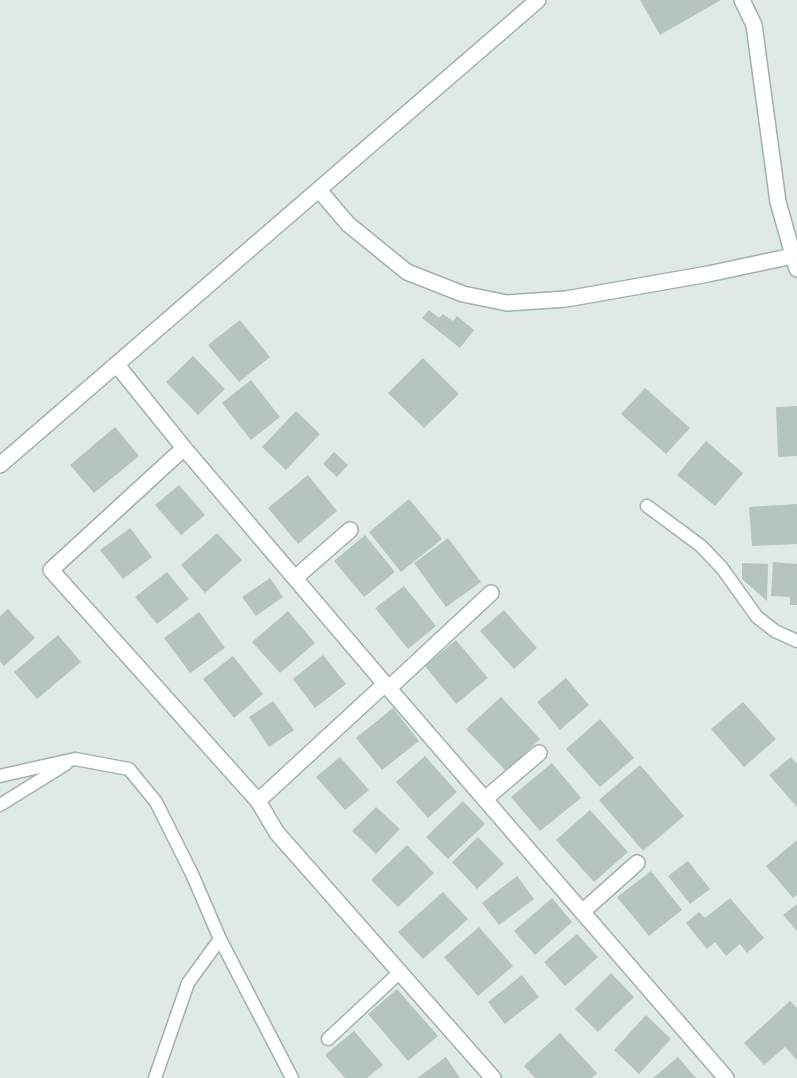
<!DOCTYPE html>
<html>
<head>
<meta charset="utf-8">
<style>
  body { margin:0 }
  canvas { display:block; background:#dfeae5 }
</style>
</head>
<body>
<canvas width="797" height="1078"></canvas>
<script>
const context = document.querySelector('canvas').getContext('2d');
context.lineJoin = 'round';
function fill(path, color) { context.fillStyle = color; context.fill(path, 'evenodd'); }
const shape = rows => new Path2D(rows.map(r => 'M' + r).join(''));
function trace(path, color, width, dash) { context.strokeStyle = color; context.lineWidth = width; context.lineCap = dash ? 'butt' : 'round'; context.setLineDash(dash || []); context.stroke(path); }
const building = shape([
  [640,0,721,0,660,35],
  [429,310,439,318,443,314,453,321,457,316,474,330,460,348,422,318],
  [240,320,270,357,239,382,208,345],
  [193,356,225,389,198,415,166,382],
  [423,358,459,394,424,428,388,393],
  [251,380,280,417,251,440,222,403],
  [645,388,690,428,666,454,621,414],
  [797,406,797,456,778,457,776,407],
  [296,411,320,434,286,470,262,447],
  [115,427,139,456,94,493,70,465],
  [706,441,743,473,715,506,677,475],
  [334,452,348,465,337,477,323,464],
  [308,475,337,511,298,544,268,508],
  [179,485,205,515,181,535,155,505],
  [409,499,442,539,401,572,369,532],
  [797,504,797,544,752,546,749,507],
  [130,528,152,557,123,579,100,550],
  [217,533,242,560,205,593,181,565],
  [365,535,395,572,364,597,334,561],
  [448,538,481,582,446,607,414,563],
  [773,562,797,564,797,605,790,605,790,597,771,596],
  [742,563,768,564,767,601,742,579],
  [167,572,189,599,157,624,135,597],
  [270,578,283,597,256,616,242,597],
  [404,586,436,626,408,649,375,608],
  [8,609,35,638,4,666,0,662,0,616],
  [504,610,537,648,514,669,480,631],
  [288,611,315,643,280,673,252,642],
  [199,612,225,648,190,673,164,638],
  [58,635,81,662,37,699,14,672],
  [456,640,488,678,456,704,425,666],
  [323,655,346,684,315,708,293,679],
  [233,656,263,694,234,718,203,679],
  [566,678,589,705,560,730,537,702],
  [501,697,540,739,506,771,466,729],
  [273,701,294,730,269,747,249,717],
  [743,702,776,739,744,767,711,729],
  [393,708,419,741,382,770,356,738],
  [600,719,634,758,600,787,566,749],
  [425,756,457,792,428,818,396,782],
  [340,757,369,790,345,810,316,777],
  [791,757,797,764,797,807,769,775],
  [552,763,581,798,540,831,511,797],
  [640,765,684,816,643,851,599,800],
  [463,801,485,824,448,859,426,837],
  [376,807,400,829,376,854,352,831],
  [590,810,628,852,594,882,556,840],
  [478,837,504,864,477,889,452,862],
  [797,840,797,895,793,898,766,866],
  [407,845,434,873,398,907,371,880],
  [688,861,710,889,690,904,668,876],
  [651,871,682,910,649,936,617,897],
  [517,876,534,899,499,925,482,903],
  [443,892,468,919,423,959,398,932],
  [552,898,572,922,535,955,514,931],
  [730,898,764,938,747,953,740,944,726,956,715,942,707,949,686,923,699,912,705,918],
  [797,904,797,931,783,915],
  [479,927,513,966,478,996,444,957],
  [577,934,598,957,565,986,544,962],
  [611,973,634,997,598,1032,575,1009],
  [522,975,539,997,505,1024,488,1002],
  [397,989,438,1036,408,1061,368,1014],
  [790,1001,797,1008,797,1060,785,1047,764,1065,744,1043],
  [646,1015,671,1039,639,1074,614,1050],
  [354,1031,383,1065,367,1078,345,1078,325,1055],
  [560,1033,597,1073,592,1078,535,1078,524,1066],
  [446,1057,460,1078,417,1078],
  [678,1057,696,1078,653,1078]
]);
const service = shape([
  [647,506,701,546,722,568,757,617,775,631,797,641],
  [0,776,75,759,129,769,156,802,192,874,220,939,292,1078],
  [0,805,66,764],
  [328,1039,400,972],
  [155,1078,188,983,220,939]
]);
const minor = shape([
  [742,0,754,25,778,202,797,269],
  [319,190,348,224,407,272,463,294,507,303,566,299,708,274,797,255],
  [117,365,184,448,385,684,726,1078],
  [184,448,51,570,258,801,277,833,493,1078],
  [295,578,350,530],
  [389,688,491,593],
  [485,799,539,753],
  [258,801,385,684],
  [582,912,637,863]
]);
const tertiary = shape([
  [0,465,538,0]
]);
fill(building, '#b5c4bd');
trace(service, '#a2b1ab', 15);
trace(minor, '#a2b1ab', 18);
trace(tertiary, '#a2b1ab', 18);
trace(service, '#fff', 12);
trace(minor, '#fff', 15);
trace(tertiary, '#fff', 15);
</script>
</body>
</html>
